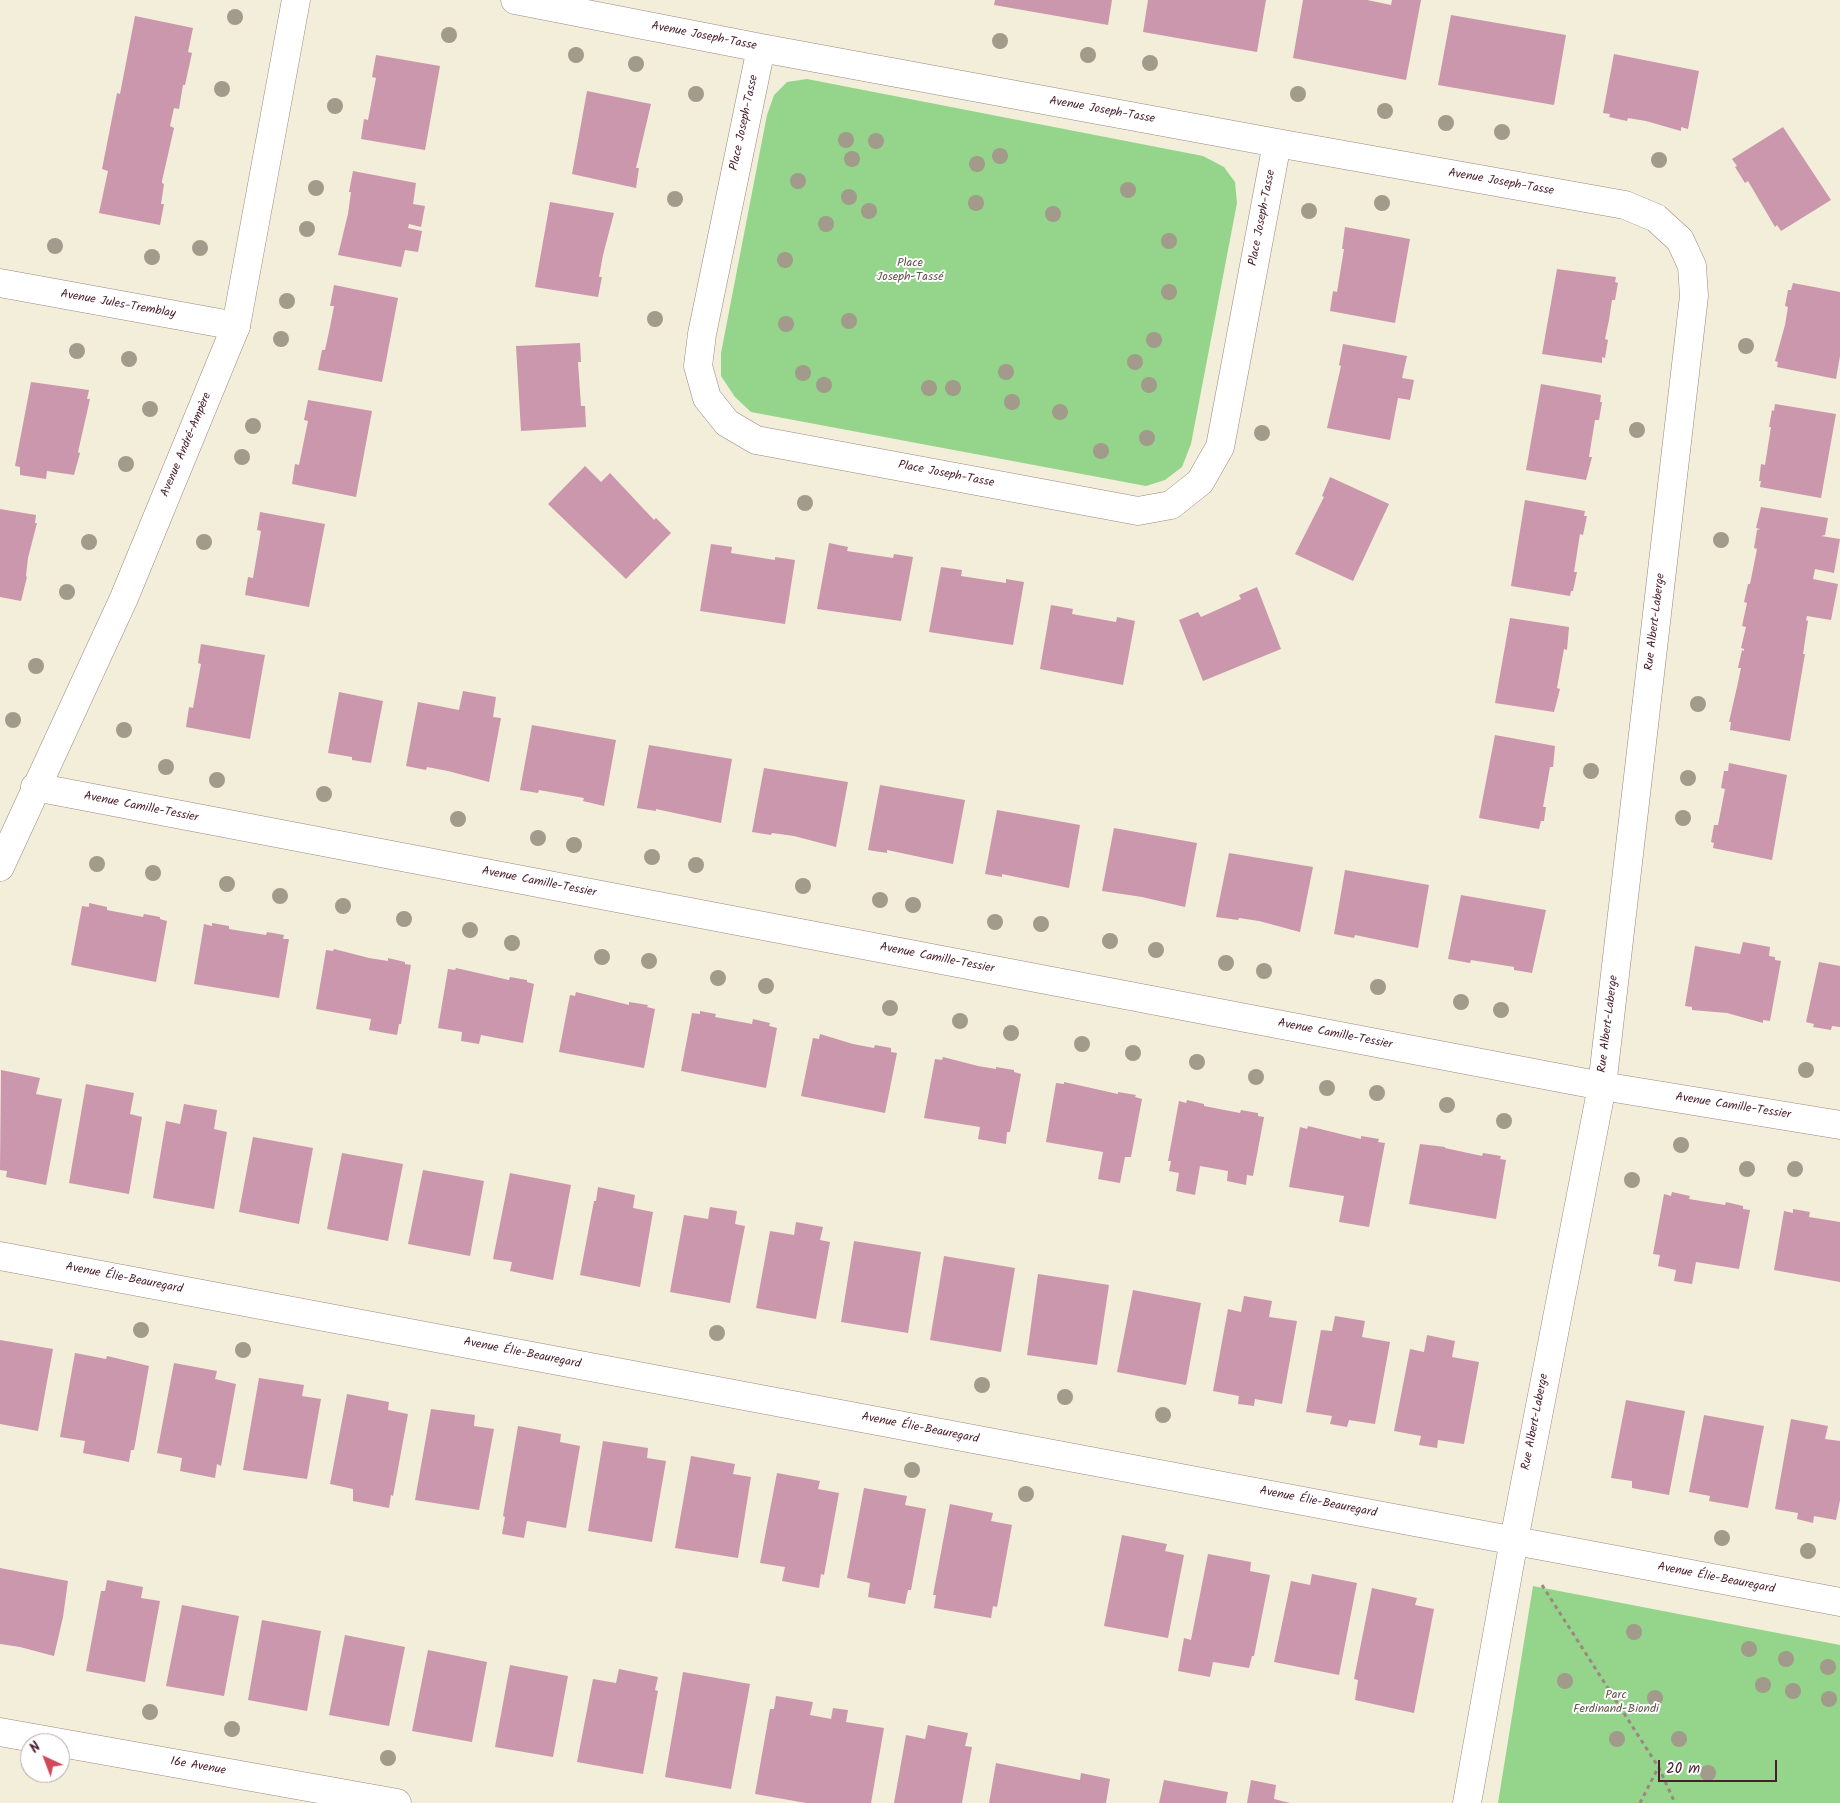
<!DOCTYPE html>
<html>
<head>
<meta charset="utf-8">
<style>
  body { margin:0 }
  #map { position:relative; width:1840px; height:1803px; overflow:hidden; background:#f2eeda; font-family:Kalam,sans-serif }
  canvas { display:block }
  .north { position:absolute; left:20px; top:1733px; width:50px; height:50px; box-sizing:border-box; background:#fff; border:1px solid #b7a5aa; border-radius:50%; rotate:317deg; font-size:14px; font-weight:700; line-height:20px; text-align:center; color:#4a1f2b }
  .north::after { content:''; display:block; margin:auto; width:18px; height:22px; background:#d1495b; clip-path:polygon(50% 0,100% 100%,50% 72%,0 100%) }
  .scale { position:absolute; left:1658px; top:1760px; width:119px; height:22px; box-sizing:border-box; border:2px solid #4a1f2b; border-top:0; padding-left:6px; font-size:15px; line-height:18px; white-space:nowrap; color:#4a1f2b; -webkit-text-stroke:4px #fff; paint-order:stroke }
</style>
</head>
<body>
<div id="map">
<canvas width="1840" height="1803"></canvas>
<div class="north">N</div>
<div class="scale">20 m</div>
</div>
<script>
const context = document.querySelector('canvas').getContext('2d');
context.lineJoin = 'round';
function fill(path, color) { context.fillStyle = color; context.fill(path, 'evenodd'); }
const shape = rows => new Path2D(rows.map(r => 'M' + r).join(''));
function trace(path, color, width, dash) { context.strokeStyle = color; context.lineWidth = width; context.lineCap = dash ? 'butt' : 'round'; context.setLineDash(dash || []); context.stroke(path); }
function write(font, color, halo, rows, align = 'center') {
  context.font = font + ' Kalam,sans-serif'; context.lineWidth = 4; context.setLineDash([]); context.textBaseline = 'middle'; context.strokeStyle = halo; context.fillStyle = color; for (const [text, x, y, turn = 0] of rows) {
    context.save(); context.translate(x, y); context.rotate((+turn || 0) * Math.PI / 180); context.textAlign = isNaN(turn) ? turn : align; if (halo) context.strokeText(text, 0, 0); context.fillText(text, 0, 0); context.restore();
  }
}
const green = shape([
  [807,79,1203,156,1224,167,1235,182,1237,203,1191,444,1182,467,1165,480,1146,486,751,412,735,397,721,376,721,353,767,115,774,95,787,82],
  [1533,1586,1840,1645,1840,1803,1498,1803]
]);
const building = shape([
  [995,0,1112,0,1108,25,994,5],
  [1148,0,1266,0,1257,52,1143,32],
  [1303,0,1367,0,1391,5,1392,0,1421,0,1406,80,1293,58],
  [1451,15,1566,35,1554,105,1438,85],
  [135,16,193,28,188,52,192,53,185,85,183,85,179,109,174,108,170,126,174,128,162,181,162,183,164,184,161,204,164,204,160,225,99,213,108,171,102,169,117,93,120,94],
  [1614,54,1699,71,1688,129,1681,127,1681,131,1646,121,1628,118,1627,121,1609,117,1610,114,1603,113],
  [376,55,440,66,425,150,361,139,364,119,368,120,376,78,372,77],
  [587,91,651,104,636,168,639,168,636,188,572,174],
  [1783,127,1831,200,1781,231,1777,225,1775,227,1748,181,1745,183,1735,167,1737,166,1732,159],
  [353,171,416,183,413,204,425,206,421,227,409,224,408,228,422,231,418,252,405,250,401,267,338,255,348,214,351,192,349,192],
  [550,202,614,213,603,255,599,277,602,277,598,297,535,287],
  [1345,227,1410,239,1395,323,1330,311,1333,291,1337,292,1344,249,1342,249],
  [1557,269,1616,277,1615,282,1618,283,1615,300,1612,300,1609,320,1605,339,1608,340,1605,358,1602,357,1602,363,1542,354],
  [1793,283,1840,292,1840,356,1836,379,1777,367,1778,362,1775,361,1785,325,1788,307,1785,306,1788,290,1791,290],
  [334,285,398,298,382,382,318,370,322,350,325,350,330,327,334,306,330,306],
  [580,343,581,362,578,362,581,406,585,406,586,427,521,431,516,346],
  [1343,344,1407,356,1402,378,1414,380,1410,400,1398,398,1390,440,1327,428,1341,366,1339,365],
  [31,382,89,390,87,399,90,399,78,452,80,453,74,475,47,471,46,479,20,475,20,467,15,466],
  [1541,384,1601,395,1600,402,1602,402,1599,420,1595,420,1589,457,1592,457,1586,480,1526,470],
  [308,400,372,411,356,497,292,484,295,464,299,465,308,421,304,420],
  [1775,404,1836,414,1821,498,1760,487,1761,481,1759,481,1761,464,1765,465,1771,427,1769,427,1772,410,1774,411],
  [585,466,601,482,610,473,654,520,656,518,671,533,626,579,548,504],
  [1330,477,1389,504,1353,581,1295,554,1324,497,1322,496],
  [1525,500,1585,511,1584,516,1587,516,1583,535,1580,534,1574,572,1577,572,1573,591,1571,591,1570,596,1511,586],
  [1761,507,1828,518,1825,535,1821,536,1840,539,1834,573,1815,569,1813,579,1838,584,1831,620,1807,616,1806,620,1808,621,1803,654,1805,654,1790,741,1730,730,1731,722,1729,722,1737,687,1741,668,1738,668,1742,650,1744,651,1744,649,1741,648,1746,627,1742,626,1747,603,1744,602,1748,584,1750,584,1757,549,1754,548,1757,530,1760,529,1756,528],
  [0,509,36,515,35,523,37,523,28,558,26,576,27,577,21,601,0,597],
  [260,512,325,524,309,607,245,595,248,577,253,578,261,531,257,530],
  [829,543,848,547,847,551,893,558,894,554,913,557,901,621,817,609],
  [711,544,732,547,731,553,775,560,775,557,795,560,785,624,700,611],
  [941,567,962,570,961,576,1006,583,1006,579,1024,582,1013,645,929,632],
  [1257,587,1281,649,1203,681,1179,620,1198,612,1201,617,1241,599,1239,595],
  [1051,605,1073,609,1072,614,1116,622,1117,617,1135,621,1123,685,1040,669],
  [1510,618,1569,627,1567,650,1564,649,1557,688,1560,689,1554,712,1495,703],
  [201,644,265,655,250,739,186,727,189,707,193,708,201,664,198,663],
  [463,691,496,697,493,717,501,718,489,782,448,771,427,767,426,770,406,766,418,702,459,710],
  [339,692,383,701,371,763,352,760,352,757,328,753],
  [532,725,616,740,604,806,583,801,584,798,539,790,538,793,520,790],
  [1495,735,1555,746,1553,767,1550,767,1543,807,1546,807,1544,821,1541,821,1539,829,1479,818],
  [649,745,732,759,721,823,656,809,656,811,637,808],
  [1729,763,1787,775,1772,860,1713,848,1714,843,1711,842,1714,825,1718,825,1725,789,1721,788,1724,771,1728,771],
  [764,768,848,782,836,847,794,836,772,833,771,835,752,832],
  [880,785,965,800,953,864,887,850,887,853,868,850],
  [997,810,1080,825,1069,888,1002,874,1002,877,985,874],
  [1114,828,1197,843,1185,907,1142,897,1102,891],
  [1229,853,1313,867,1300,932,1259,921,1239,918,1238,920,1216,917],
  [1345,870,1429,885,1418,948,1355,935,1354,938,1334,934],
  [1461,895,1546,910,1532,973,1514,970,1514,967,1471,960,1470,963,1448,959],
  [89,903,107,907,107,910,143,917,144,914,160,917,160,919,167,921,156,982,71,965,82,906,89,907],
  [212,923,229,926,229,929,266,935,267,932,284,935,283,939,289,939,279,998,194,984,204,924,212,926],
  [1743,942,1770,947,1769,956,1775,957,1775,960,1781,961,1770,1021,1763,1020,1763,1023,1727,1013,1692,1010,1692,1007,1685,1006,1695,946,1740,954],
  [334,949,369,958,388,961,388,958,405,962,405,964,411,965,401,1024,399,1024,397,1035,369,1030,371,1019,316,1009,326,950,333,951],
  [1819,962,1840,966,1840,1027,1832,1026,1831,1030,1813,1027,1814,1024,1806,1022],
  [456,968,509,980,510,977,527,980,527,982,534,984,523,1043,481,1035,479,1044,461,1041,462,1032,438,1028,448,969,455,970],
  [576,992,629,1005,629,1002,648,1005,647,1007,655,1009,644,1068,559,1052,570,995,575,996],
  [700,1011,716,1014,715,1017,752,1024,753,1019,770,1023,769,1026,777,1028,766,1088,681,1071,692,1013,700,1014],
  [820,1034,853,1044,874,1048,875,1045,891,1048,891,1052,897,1053,885,1113,801,1096,813,1038,819,1039],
  [943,1057,978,1066,996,1069,996,1067,1014,1070,1014,1072,1021,1074,1010,1132,1007,1132,1006,1144,978,1139,980,1127,924,1118,935,1059,942,1060],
  [1,1070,40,1078,36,1094,62,1099,46,1185,6,1177,7,1171,0,1170],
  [1064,1082,1118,1094,1118,1092,1136,1095,1135,1097,1142,1099,1131,1157,1125,1157,1120,1183,1098,1179,1103,1152,1046,1142,1056,1083,1064,1084],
  [86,1084,134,1093,130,1114,142,1117,129,1194,69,1183],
  [1187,1100,1204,1104,1204,1106,1240,1113,1241,1110,1258,1113,1258,1116,1264,1117,1253,1176,1247,1175,1246,1185,1227,1181,1228,1171,1200,1166,1195,1195,1176,1191,1179,1173,1169,1171,1171,1161,1168,1161,1179,1101,1186,1103],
  [184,1104,217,1110,214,1129,227,1132,214,1209,153,1198,166,1121,180,1124],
  [1308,1126,1361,1139,1361,1136,1379,1139,1378,1142,1385,1143,1369,1227,1339,1222,1344,1196,1289,1187,1300,1127,1307,1129],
  [253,1137,313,1148,299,1224,239,1212],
  [1420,1144,1445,1147,1445,1148,1482,1156,1483,1153,1501,1156,1500,1159,1506,1160,1496,1219,1409,1204],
  [342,1153,403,1164,388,1241,327,1229],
  [423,1170,484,1181,470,1256,408,1244],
  [510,1173,571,1185,553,1280,510,1271,512,1262,493,1259],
  [598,1187,635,1195,633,1208,653,1212,640,1287,580,1275,594,1201,596,1201],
  [1672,1192,1690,1196,1689,1199,1725,1205,1726,1202,1743,1206,1743,1209,1750,1210,1739,1269,1696,1262,1692,1284,1674,1281,1676,1270,1658,1266,1660,1255,1653,1254,1664,1194,1671,1196],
  [710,1207,737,1211,735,1224,745,1226,730,1303,670,1292,684,1215,708,1219],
  [1793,1209,1810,1212,1809,1217,1840,1222,1840,1282,1774,1270,1784,1211,1793,1213],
  [796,1222,823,1227,820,1240,830,1242,816,1319,756,1308,770,1231,794,1235],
  [854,1241,921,1252,908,1333,841,1322],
  [944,1256,1015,1268,1001,1352,930,1340],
  [1038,1274,1109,1285,1097,1365,1027,1355],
  [1133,1290,1201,1303,1186,1385,1117,1372],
  [1244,1296,1272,1301,1269,1317,1297,1321,1282,1404,1255,1399,1254,1406,1238,1404,1239,1396,1213,1391,1228,1309,1241,1312],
  [1335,1316,1365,1321,1362,1337,1390,1342,1375,1424,1349,1420,1347,1427,1330,1424,1332,1416,1306,1412,1321,1330,1332,1331],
  [1427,1335,1455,1341,1452,1357,1479,1362,1464,1444,1438,1440,1437,1448,1419,1445,1421,1436,1394,1431,1410,1349,1424,1352],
  [0,1340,53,1349,38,1431,0,1424],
  [75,1353,106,1359,107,1356,149,1366,134,1450,131,1450,129,1462,83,1453,85,1441,60,1437],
  [174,1363,217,1371,215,1379,236,1384,221,1466,217,1464,215,1478,180,1471,182,1458,157,1453],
  [259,1378,304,1385,302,1396,321,1399,307,1479,243,1470],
  [347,1394,389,1402,388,1410,408,1414,393,1496,391,1495,389,1508,353,1501,353,1489,330,1484],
  [1626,1400,1685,1411,1669,1495,1632,1488,1632,1481,1611,1478],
  [431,1409,475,1415,474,1426,494,1429,479,1510,415,1500],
  [1704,1415,1764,1426,1748,1508,1709,1501,1710,1496,1689,1492],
  [1791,1419,1828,1426,1825,1439,1840,1441,1840,1500,1836,1520,1814,1516,1813,1523,1797,1519,1798,1513,1775,1509],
  [518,1426,561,1434,560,1442,580,1446,566,1528,527,1521,524,1538,502,1534,505,1517,503,1516],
  [603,1441,648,1448,647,1458,666,1461,652,1542,588,1531],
  [691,1456,735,1464,733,1474,751,1477,738,1558,675,1548],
  [777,1473,820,1481,818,1489,839,1493,824,1575,821,1574,819,1588,782,1581,785,1567,760,1563],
  [864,1488,907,1496,905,1505,926,1509,911,1590,908,1590,905,1604,868,1597,870,1583,847,1578],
  [950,1504,993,1513,991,1521,1012,1525,997,1607,993,1606,991,1618,934,1608,936,1595,933,1595],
  [1122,1535,1167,1544,1165,1551,1184,1555,1168,1638,1104,1626],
  [1208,1554,1251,1562,1250,1571,1270,1575,1254,1656,1252,1656,1249,1668,1213,1662,1210,1677,1178,1671,1184,1638,1191,1640],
  [0,1568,68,1581,63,1617,54,1656,20,1647,0,1644],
  [1312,1574,1357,1583,1339,1675,1274,1662,1291,1581,1310,1585],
  [107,1580,143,1587,141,1598,160,1601,145,1682,86,1671,101,1591,105,1591],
  [1372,1588,1417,1598,1415,1605,1434,1609,1414,1713,1355,1700,1358,1680,1354,1679],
  [182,1605,239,1616,224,1696,166,1686],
  [262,1620,321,1631,307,1711,248,1700],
  [345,1635,405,1647,389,1726,329,1715],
  [428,1650,487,1662,472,1742,412,1731],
  [510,1665,568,1676,553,1757,495,1747],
  [619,1669,658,1677,655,1690,658,1691,643,1774,577,1762,593,1679,616,1683],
  [683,1672,750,1684,731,1789,665,1777],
  [776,1696,813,1702,810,1715,831,1719,833,1708,840,1709,848,1710,846,1722,884,1728,871,1803,806,1803,755,1794,770,1709,774,1709],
  [928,1725,968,1733,965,1746,972,1747,962,1803,894,1803,906,1735,925,1739],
  [996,1763,1080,1780,1081,1773,1110,1779,1106,1803,989,1803],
  [1164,1780,1228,1792,1226,1803,1159,1803],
  [1251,1780,1276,1785,1274,1799,1290,1803,1247,1803]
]);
const path = shape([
  [1542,1585,1659,1768,1675,1803],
  [1640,1803,1658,1768]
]);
const street = shape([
  [515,0,761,48,1277,143,1625,205,1656,218,1680,240,1692,266,1694,296,1602,1086,1514,1540,1467,1803],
  [761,48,702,334,698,366,707,398,727,423,756,440,1138,511,1171,505,1200,482,1220,447,1277,143],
  [0,283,236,326],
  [35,787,1602,1086,1840,1125],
  [0,1256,1840,1602],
  [0,1732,397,1803]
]);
const secondary = shape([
  [0,867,124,598,236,326,296,0]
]);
const trees = [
  [235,17],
  [449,35],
  [1000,41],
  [576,55],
  [1088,55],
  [1150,63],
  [636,64],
  [222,89],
  [696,94],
  [1298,94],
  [335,106],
  [1385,111],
  [1446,123],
  [1502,132],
  [846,140],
  [876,141],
  [1000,156],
  [852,159],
  [1659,160],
  [977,164],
  [798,181],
  [316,188],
  [1128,190],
  [849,197],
  [675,199],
  [976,203],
  [1382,203],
  [869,211],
  [1309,211],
  [1053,214],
  [826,224],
  [307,229],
  [1169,241],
  [55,246],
  [200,248],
  [152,257],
  [785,260],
  [1169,292],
  [287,301],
  [655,319],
  [849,321],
  [786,324],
  [281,339],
  [1154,340],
  [1746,346],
  [77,351],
  [129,359],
  [1135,362],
  [1006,372],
  [803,373],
  [824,385],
  [1149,385],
  [929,388],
  [953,388],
  [1012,402],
  [150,409],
  [1060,412],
  [253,426],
  [1637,430],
  [1262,433],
  [1147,438],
  [1101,451],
  [242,457],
  [126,464],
  [805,503],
  [1721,540],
  [89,542],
  [204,542],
  [67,592],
  [36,666],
  [1698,704],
  [13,720],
  [124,730],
  [166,767],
  [1591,771],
  [1688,778],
  [217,780],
  [324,794],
  [1683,818],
  [458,819],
  [538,838],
  [574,845],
  [652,857],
  [97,864],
  [696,865],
  [153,873],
  [227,884],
  [803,886],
  [280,896],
  [880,900],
  [913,905],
  [343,906],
  [404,919],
  [995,922],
  [1041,924],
  [470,930],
  [1110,941],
  [512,943],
  [1156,950],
  [602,957],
  [649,961],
  [1226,963],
  [1264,971],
  [718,978],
  [766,986],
  [1378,987],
  [1461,1002],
  [890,1008],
  [1501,1010],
  [960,1021],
  [1011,1033],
  [1082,1044],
  [1133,1053],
  [1197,1062],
  [1806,1070],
  [1256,1077],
  [1327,1088],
  [1377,1093],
  [1447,1105],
  [1504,1121],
  [1681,1145],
  [1747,1169],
  [1795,1169],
  [1632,1180],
  [141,1330],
  [717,1333],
  [243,1350],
  [982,1385],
  [1065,1397],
  [1163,1415],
  [912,1470],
  [1026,1494],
  [1722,1538],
  [1808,1551],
  [1634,1632],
  [1749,1649],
  [1786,1659],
  [1828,1667],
  [1565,1681],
  [1763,1685],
  [1793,1691],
  [1655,1698],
  [1829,1699],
  [150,1712],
  [232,1729],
  [1617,1739],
  [1679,1739],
  [388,1758],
  [1708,1773]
];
const streetNames = [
  ["Avenue Joseph-Tasse",704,37,11],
  ["Avenue Joseph-Tasse",1102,111,10],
  ["Place Joseph-Tasse",745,123,-78],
  ["Avenue Joseph-Tasse",1501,183,10],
  ["Place Joseph-Tasse",1263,218,-79],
  ["Avenue Jules-Tremblay",118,305,10],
  ["Avenue André-Ampère",187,445,-67],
  ["Place Joseph-Tasse",946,475,11],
  ["Rue Albert-Laberge",1656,622,-83],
  ["Avenue Camille-Tessier",141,808,11],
  ["Avenue Camille-Tessier",539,883,11],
  ["Avenue Camille-Tessier",937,959,11],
  ["Rue Albert-Laberge",1609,1024,-83],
  ["Avenue Camille-Tessier",1335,1035,11],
  ["Avenue Camille-Tessier",1733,1107,9],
  ["Avenue Élie-Beauregard",124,1279,11],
  ["Avenue Élie-Beauregard",522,1354,11],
  ["Rue Albert-Laberge",1536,1422,-79],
  ["Avenue Élie-Beauregard",920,1429,11],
  ["Avenue Élie-Beauregard",1318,1503,11],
  ["Avenue Élie-Beauregard",1716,1579,11],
  ["16e Avenue",198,1767,10]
];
const parkNames = [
  ["Place",910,264],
  ["Joseph-Tassé",910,278],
  ["Parc",1616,1696],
  ["Ferdinand-Biondi",1616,1710]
];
fill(green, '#94d48b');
fill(building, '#cb97ac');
trace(street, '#9e8682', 29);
trace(secondary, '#9e8682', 29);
trace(path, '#9e8682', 3, [4, 4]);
trace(street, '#fff', 28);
trace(secondary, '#fff', 28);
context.fillStyle = '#a29a8a';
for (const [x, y] of trees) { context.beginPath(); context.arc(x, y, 8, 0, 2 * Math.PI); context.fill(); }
write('12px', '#4a1f2b', '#fff', streetNames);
write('12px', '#605548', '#fff', parkNames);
</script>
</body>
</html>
